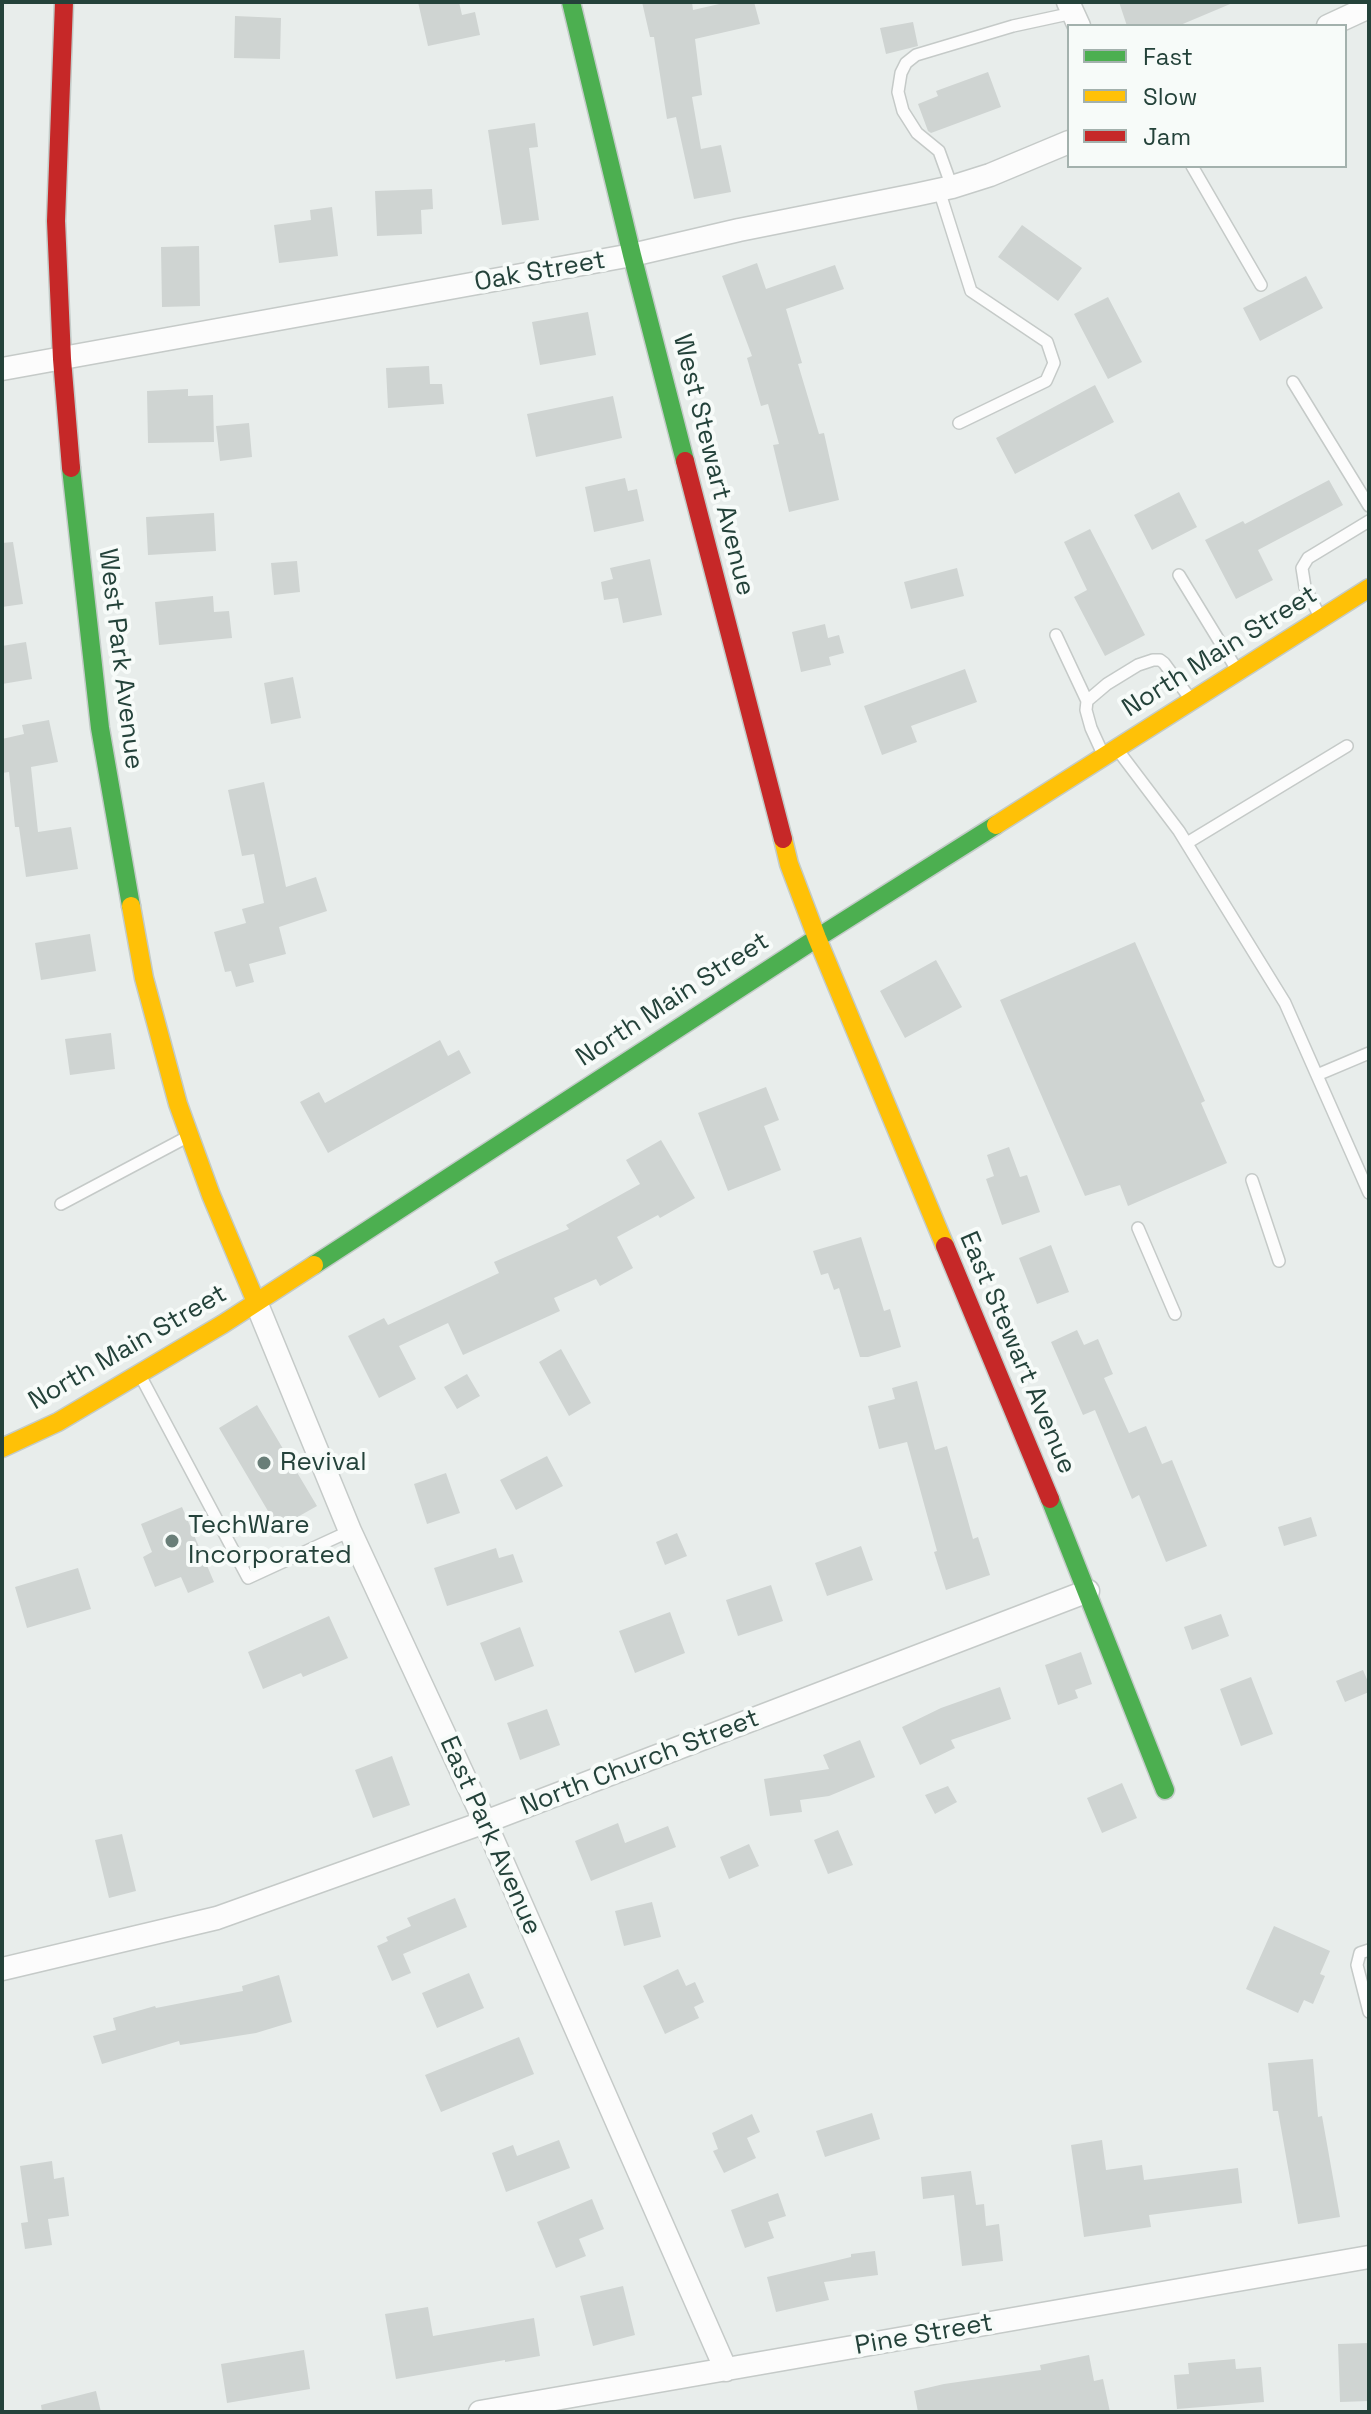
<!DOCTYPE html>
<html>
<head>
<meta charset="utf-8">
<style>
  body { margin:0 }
  #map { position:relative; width:1371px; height:2414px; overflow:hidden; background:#e8edeb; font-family:"Space Grotesk",sans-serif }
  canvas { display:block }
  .frame { position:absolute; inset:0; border:4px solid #24423a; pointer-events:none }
  .legend { position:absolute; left:1067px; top:24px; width:280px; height:144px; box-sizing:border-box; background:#f7fbf9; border:2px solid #a3b1ad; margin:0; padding:10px 14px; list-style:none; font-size:24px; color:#24423a }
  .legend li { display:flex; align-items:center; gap:16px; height:40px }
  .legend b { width:40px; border:2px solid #a3b1ad }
</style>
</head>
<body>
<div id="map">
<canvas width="1371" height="2414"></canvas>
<div class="frame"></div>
<ul class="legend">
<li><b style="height:10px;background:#4caf50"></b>Fast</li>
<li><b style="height:10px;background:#ffc107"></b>Slow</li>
<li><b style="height:10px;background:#c62828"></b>Jam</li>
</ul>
</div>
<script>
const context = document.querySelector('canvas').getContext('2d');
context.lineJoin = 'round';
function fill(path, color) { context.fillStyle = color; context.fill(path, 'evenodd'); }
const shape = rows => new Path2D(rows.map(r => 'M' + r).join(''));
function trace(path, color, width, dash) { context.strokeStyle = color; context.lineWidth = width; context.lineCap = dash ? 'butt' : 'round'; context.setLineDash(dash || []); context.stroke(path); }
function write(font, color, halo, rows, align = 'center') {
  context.font = font + ' "Space Grotesk",sans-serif'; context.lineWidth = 8; context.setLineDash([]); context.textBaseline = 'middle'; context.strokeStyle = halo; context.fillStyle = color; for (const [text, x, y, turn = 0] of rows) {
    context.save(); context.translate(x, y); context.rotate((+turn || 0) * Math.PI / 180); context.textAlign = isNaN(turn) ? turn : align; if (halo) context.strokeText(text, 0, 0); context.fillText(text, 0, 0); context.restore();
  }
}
const building = shape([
  [418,2,459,2,462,15,475,12,480,35,428,46],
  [642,2,692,2,693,10,728,2,754,2,760,24,695,39,702,95,692,97,701,149,721,145,731,192,694,199,676,117,667,119,654,37,650,37],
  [1119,2,1235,2,1178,26,1127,26],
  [235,16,281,18,280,59,234,58],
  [913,22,918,46,886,54,880,28],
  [988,72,1001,107,931,133,928,131,918,104,938,96,936,91],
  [535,123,538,147,529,148,539,220,502,225,488,130],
  [432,189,433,209,421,210,422,234,377,236,375,191],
  [332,207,338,256,279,263,274,225,311,220,310,210],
  [1022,225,1082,268,1058,301,998,257],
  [199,246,200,306,162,307,161,247],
  [757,263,766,289,835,265,844,289,786,309,802,363,798,364,819,434,824,433,839,500,789,512,773,445,779,444,768,404,761,406,747,358,752,356,722,276],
  [1306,276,1323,308,1260,341,1243,308],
  [1108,297,1142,362,1108,379,1074,314],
  [588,312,596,355,540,365,532,322],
  [429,366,430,384,442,384,444,404,388,408,386,368],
  [1095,385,1114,422,1015,474,996,438],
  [188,389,188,396,213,395,214,442,148,443,147,391],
  [613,396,622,438,536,457,527,414],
  [249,423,252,457,220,461,216,426],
  [625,478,628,491,637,489,644,521,594,532,585,487],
  [1329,480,1343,505,1258,550,1273,580,1236,599,1205,540,1243,521,1245,524],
  [1179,492,1197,527,1152,550,1134,515],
  [214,513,216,551,148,555,146,517],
  [1090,529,1145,635,1105,656,1074,597,1087,590,1064,542],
  [13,542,23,604,2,607,2,543],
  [650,559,662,615,623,623,618,598,604,600,601,582,613,579,610,568],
  [297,561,300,592,274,595,271,563],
  [957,568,964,596,911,609,904,582],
  [213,596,214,612,229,611,232,638,159,645,155,602],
  [825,624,828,638,839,635,844,653,829,657,831,665,801,672,792,632],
  [26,642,32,679,2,684,2,646],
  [965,669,977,702,911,726,917,742,882,755,864,706],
  [293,677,301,718,271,724,264,683],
  [49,720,58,762,31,767,38,832,71,827,78,869,26,877,19,827,15,827,9,772,2,773,2,739,24,734,22,725],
  [264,782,286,887,316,877,327,911,279,927,286,954,249,964,254,982,236,987,231,971,225,972,214,932,246,923,242,909,264,903,254,854,242,856,228,790],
  [90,934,96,971,41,980,35,943],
  [1135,942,1205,1101,1201,1103,1227,1163,1128,1206,1120,1185,1085,1196,1000,1000],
  [936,960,962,1007,905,1038,880,991],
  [111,1033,115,1069,70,1075,65,1039],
  [440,1040,448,1056,459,1050,471,1073,328,1153,300,1102,319,1092,325,1103],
  [766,1087,779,1120,764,1126,781,1170,728,1191,698,1113],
  [661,1140,695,1198,660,1218,658,1215,617,1237,633,1268,600,1286,596,1279,554,1298,560,1311,463,1355,448,1323,399,1346,416,1379,379,1398,348,1336,384,1318,388,1325,499,1273,494,1262,569,1229,566,1225,640,1184,626,1160],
  [1009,1147,1020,1177,1027,1175,1040,1212,1002,1225,986,1179,994,1176,987,1155],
  [861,1237,884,1311,890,1309,901,1347,868,1357,860,1357,839,1288,834,1290,828,1273,821,1275,813,1251],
  [1051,1245,1069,1292,1037,1304,1019,1258],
  [1077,1330,1084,1345,1098,1339,1113,1374,1104,1378,1129,1433,1146,1426,1162,1464,1172,1460,1207,1546,1166,1562,1139,1495,1132,1499,1095,1410,1083,1415,1051,1342],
  [561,1349,591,1403,569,1416,539,1362],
  [467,1374,480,1396,457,1409,444,1387],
  [917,1381,935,1450,947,1446,973,1539,978,1537,990,1575,946,1590,934,1552,937,1551,907,1442,879,1449,868,1406,895,1399,892,1388],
  [257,1405,317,1506,278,1528,219,1428],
  [547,1456,563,1486,516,1510,500,1480],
  [446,1473,460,1513,427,1524,414,1484],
  [182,1507,214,1582,188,1593,181,1577,155,1587,143,1557,152,1552,141,1524],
  [1311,1517,1317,1536,1284,1546,1278,1527],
  [677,1533,687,1556,665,1565,656,1542],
  [861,1546,873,1580,827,1596,815,1563],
  [496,1548,499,1558,513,1554,523,1582,447,1606,434,1568],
  [78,1568,91,1609,27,1628,15,1587],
  [771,1585,783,1621,738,1636,726,1600],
  [670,1612,685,1653,635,1673,619,1631],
  [1221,1614,1229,1636,1192,1650,1184,1627],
  [329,1616,348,1658,303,1677,301,1673,263,1689,248,1652],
  [520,1627,534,1666,495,1681,480,1643],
  [1081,1652,1092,1684,1075,1690,1078,1698,1058,1705,1045,1665],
  [1363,1670,1369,1684,1369,1692,1345,1702,1336,1681],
  [1251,1677,1273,1734,1241,1746,1220,1689],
  [1000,1687,1011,1719,951,1740,955,1748,920,1765,902,1727,941,1708],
  [547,1709,560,1745,520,1760,507,1723],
  [860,1740,875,1777,829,1796,800,1800,802,1812,770,1816,764,1779,829,1769,823,1755],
  [392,1756,410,1805,373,1818,355,1770],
  [1122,1783,1137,1818,1102,1833,1087,1798],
  [948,1786,957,1802,935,1814,925,1795],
  [618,1823,625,1843,668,1826,676,1847,591,1881,575,1841],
  [838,1830,853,1865,828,1874,814,1840],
  [122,1834,136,1891,109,1898,95,1840],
  [749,1844,759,1866,729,1879,720,1857],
  [455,1898,467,1927,403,1954,411,1973,392,1981,377,1946,388,1941,386,1937,411,1926,407,1918],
  [652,1902,661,1937,624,1946,615,1911],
  [1274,1926,1330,1951,1320,1974,1325,1976,1313,2004,1304,2000,1298,2013,1246,1989],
  [678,1969,686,1986,695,1982,704,2002,694,2007,699,2018,665,2034,643,1986],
  [469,1973,484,2008,437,2028,422,1993],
  [279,1975,292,2022,256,2033,180,2045,179,2041,102,2064,93,2036,116,2030,113,2018,155,2006,156,2008,243,1991,242,1986],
  [519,2037,534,2074,441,2112,425,2075],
  [1313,2059,1318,2117,1322,2116,1340,2217,1298,2224,1278,2111,1273,2111,1268,2063],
  [872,2113,880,2139,825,2157,816,2131],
  [752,2114,760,2132,747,2138,756,2158,724,2173,713,2151,718,2149,712,2133],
  [559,2140,570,2168,506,2192,492,2153,513,2145,517,2156],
  [1102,2140,1106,2170,1142,2165,1144,2180,1238,2168,1242,2203,1149,2215,1151,2227,1084,2237,1071,2145],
  [52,2161,54,2179,64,2177,69,2216,48,2219,52,2245,25,2249,21,2223,28,2222,20,2166],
  [971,2171,976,2205,984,2204,986,2226,999,2224,1003,2261,962,2266,954,2195,923,2199,921,2177],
  [778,2193,786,2216,768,2222,774,2238,745,2248,731,2210],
  [592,2199,604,2229,579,2239,586,2256,556,2268,537,2222],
  [875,2251,878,2275,824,2282,829,2300,776,2312,767,2277,851,2257,851,2254],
  [623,2286,635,2335,593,2346,580,2296],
  [428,2307,433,2336,534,2318,540,2356,505,2362,505,2360,396,2379,385,2314],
  [1369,2343,1369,2401,1340,2402,1338,2344],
  [304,2350,310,2389,227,2403,221,2364],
  [1089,2355,1094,2381,1103,2379,1110,2412,918,2412,914,2391,944,2384,1041,2370,1040,2365],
  [1235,2359,1236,2369,1261,2367,1264,2402,1177,2409,1174,2375,1189,2374,1188,2363],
  [96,2391,101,2412,42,2412,41,2405]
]);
const lane = shape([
  [1192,166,1261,285],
  [952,187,939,151,917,133,903,111,898,92,901,73,906,63,916,55,1013,26,1073,13],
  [939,190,971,291,1047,342,1054,363,1046,381,959,423],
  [1293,382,1369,506],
  [1179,575,1237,670],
  [1319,615,1305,587,1302,568,1308,558,1369,521],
  [1056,635,1087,701],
  [1117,749,1179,831,1285,1003,1369,1193],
  [1102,752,1091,728,1086,710,1087,701,1107,684,1138,665,1153,660,1160,660,1164,663,1189,697],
  [1187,843,1347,746],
  [1317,1075,1369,1053],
  [1252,1180,1279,1261],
  [61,1204,189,1136],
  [1138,1228,1175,1314],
  [141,1377,248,1578,350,1531],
  [1369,1950,1360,1953,1357,1965,1369,2012]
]);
const street = shape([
  [1068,2,1079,26],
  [1328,26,1369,7],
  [2,369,632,255,739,230,915,195,952,187,990,175,1069,142],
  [256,1302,350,1531,485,1822,726,2370],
  [2,1969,217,1918,485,1822,1088,1591],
  [480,2412,1369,2257]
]);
const fast = shape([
  [571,2,632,255,685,461],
  [71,468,100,728,131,906],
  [314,1265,817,938,996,825],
  [1050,1499,1165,1790]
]);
const slow = shape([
  [996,825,1369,588],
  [783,839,789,864,817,938,945,1246],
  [131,906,144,978,178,1104,211,1195,256,1302],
  [2,1448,58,1422,223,1324,314,1265]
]);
const jam = shape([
  [64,2,56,221,62,359,71,468],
  [685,461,783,839],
  [945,1246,1050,1499]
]);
const markers = [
  [264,1463,8,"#697e78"],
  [172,1541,8,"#697e78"]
];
const streetNames = [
  ["Oak Street",540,272,-10],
  ["West Stewart Avenue",713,465,76],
  ["North Main Street",1220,652,-32],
  ["West Park Avenue",120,659,83],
  ["North Main Street",673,1000,-33],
  ["North Main Street",128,1348,-30],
  ["East Stewart Avenue",1017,1353,67],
  ["North Church Street",640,1763,-21],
  ["East Park Avenue",490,1836,66],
  ["Pine Street",924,2335,-10]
];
const poiNames = [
  ["Revival",280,1463],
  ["TechWare",188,1526],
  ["Incorporated",188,1556]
];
fill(building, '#cfd4d2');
trace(lane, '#c5cac8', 14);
trace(street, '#c5cac8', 25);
trace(fast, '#c3cbc8', 21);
trace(slow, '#c3cbc8', 21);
trace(jam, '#c3cbc8', 21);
trace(lane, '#fcfcfc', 11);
trace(street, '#fcfcfc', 22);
trace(fast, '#4caf50', 18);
trace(slow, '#ffc107', 18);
trace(jam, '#c62828', 18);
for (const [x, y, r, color] of markers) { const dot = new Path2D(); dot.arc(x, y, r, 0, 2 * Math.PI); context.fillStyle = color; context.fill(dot); trace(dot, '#f7fbf9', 3); }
write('26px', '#24423a', '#f7fbf9', streetNames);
write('26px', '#24423a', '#f7fbf9', poiNames, 'left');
</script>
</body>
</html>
